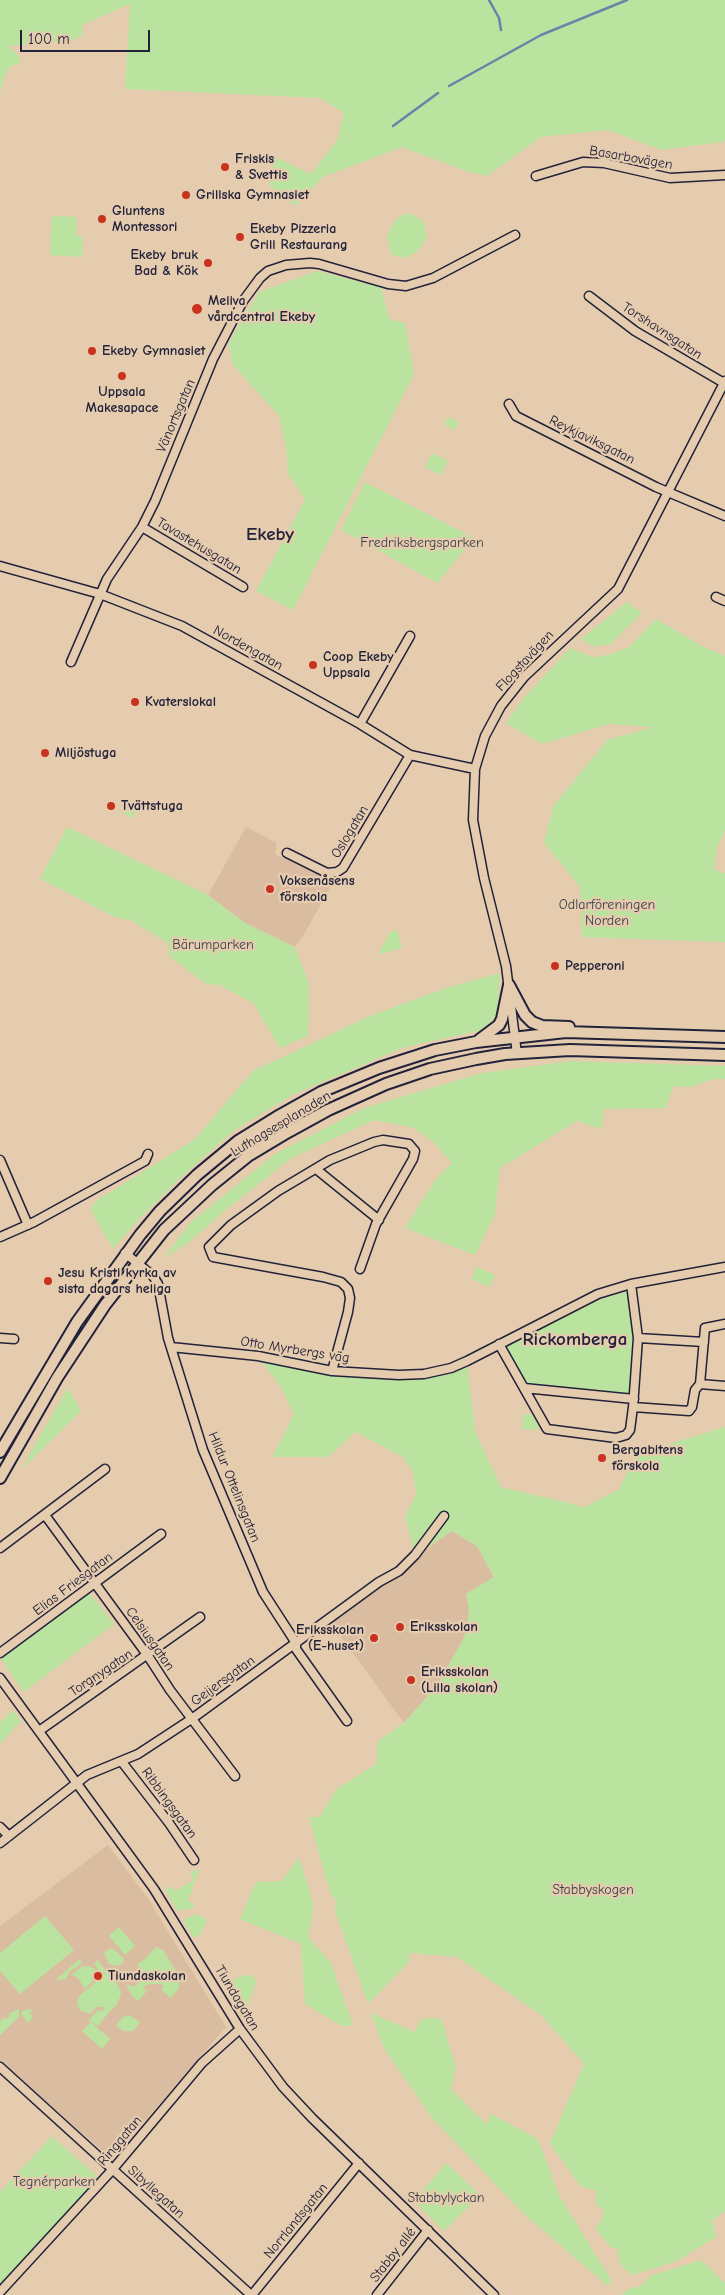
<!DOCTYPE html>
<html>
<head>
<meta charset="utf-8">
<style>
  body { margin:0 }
  #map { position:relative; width:725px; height:2295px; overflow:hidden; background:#e6ccae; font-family:"Comic Neue",sans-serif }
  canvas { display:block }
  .scale { position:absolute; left:20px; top:30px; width:130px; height:22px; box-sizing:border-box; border:2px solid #22223b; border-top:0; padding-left:6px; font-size:15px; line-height:18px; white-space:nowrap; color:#22223b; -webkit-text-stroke:4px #e6ccae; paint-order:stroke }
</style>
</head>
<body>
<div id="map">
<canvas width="725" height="2295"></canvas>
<div class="scale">100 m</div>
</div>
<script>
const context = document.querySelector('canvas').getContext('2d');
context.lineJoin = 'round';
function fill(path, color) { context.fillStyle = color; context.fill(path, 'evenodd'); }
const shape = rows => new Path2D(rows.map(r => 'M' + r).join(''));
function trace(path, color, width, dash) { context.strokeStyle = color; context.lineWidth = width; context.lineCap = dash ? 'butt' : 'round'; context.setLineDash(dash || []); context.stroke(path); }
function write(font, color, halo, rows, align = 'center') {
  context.font = font + ' "Comic Neue",sans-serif'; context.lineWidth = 4.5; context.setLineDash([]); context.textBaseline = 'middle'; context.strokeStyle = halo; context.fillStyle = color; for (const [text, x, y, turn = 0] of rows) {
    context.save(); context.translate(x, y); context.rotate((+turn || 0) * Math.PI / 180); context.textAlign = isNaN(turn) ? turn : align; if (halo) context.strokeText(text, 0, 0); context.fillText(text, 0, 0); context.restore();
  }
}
const built = shape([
  [246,827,277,843,275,854,333,882,302,938,295,947,245,923,208,895],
  [452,1531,477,1546,494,1578,466,1594,469,1609,466,1634,438,1684,404,1723,328,1619],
  [108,1845,149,1900,226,2027,112,2159,0,2062,0,1926]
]);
const green = shape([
  [0,0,725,0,725,140,723,142,661,150,608,130,541,137,487,176,466,171,402,147,323,177,295,206,269,185,275,157,311,174,337,141,344,113,320,98,125,89,130,4,82,25,83,35,71,41,8,46,19,56,21,63,10,66,4,77,0,93],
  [409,213,420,219,425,225,427,238,418,251,406,258,399,257,393,255,390,250,387,238,391,227,400,216],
  [52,216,77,217,76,236,83,237,82,257,50,255],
  [317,271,381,287,389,319,405,323,414,374,293,610,256,591,305,500,288,474,286,447,279,416,233,365,228,344,259,292],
  [448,417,459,423,455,430,444,424],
  [432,453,448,461,440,475,425,467],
  [365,482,474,538,437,583,341,530],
  [627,602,642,613,611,644,593,647,581,639],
  [656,619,702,646,725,656,725,830,717,847,714,869,725,873,725,942,582,937,580,887,544,843,553,807,607,740,653,727,609,724,542,744,506,723,524,698,570,648,593,657,608,655,629,647],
  [128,801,139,806,133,818,122,813],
  [67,827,208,895,245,923,295,947,309,984,308,1036,280,1048,253,1003,219,985,206,984,169,956,168,943,130,920,117,918,40,879],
  [397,930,402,948,378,955,390,932],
  [500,973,497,1014,483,1030,405,1047,294,1094,236,1129,179,1179,138,1220,113,1249,90,1209,97,1200,194,1140,253,1071,370,1016,449,987],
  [571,1061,725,1066,725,1079,714,1079,690,1087,673,1086,666,1108,604,1109,602,1129,577,1121,500,1168,495,1214,475,1255,405,1228,435,1180,452,1163,433,1142,414,1128,374,1120,290,1159,227,1209,187,1244,164,1257,191,1222,275,1154,364,1108,482,1073],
  [477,1267,495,1275,490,1287,471,1279],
  [632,1290,638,1338,634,1399,524,1388,502,1348,599,1300],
  [258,1356,332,1371,424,1374,467,1361,475,1431,501,1487,585,1507,619,1489,637,1454,725,1427,725,2211,712,2221,716,2237,677,2261,633,2275,620,2265,617,2248,611,2248,595,2228,602,2219,604,2211,595,2203,597,2191,580,2186,550,2143,584,2064,541,2015,457,1957,410,1953,409,1962,368,2004,334,1908,338,1904,330,1893,309,1817,319,1817,337,1789,376,1764,378,1741,404,1723,438,1684,466,1634,469,1609,466,1594,494,1577,477,1546,452,1531,415,1555,405,1517,416,1494,413,1472,403,1457,356,1432,328,1457,272,1457,294,1414,281,1388],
  [68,1388,81,1411,22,1469,42,1432],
  [523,1414,533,1415,538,1426,537,1430,522,1429],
  [89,1592,114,1624,24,1692,0,1658],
  [12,1710,21,1721,0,1744,0,1723],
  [299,1857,314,1905,308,1937,331,1963,353,2025,342,2026,305,2004,301,1944,240,1919,256,1882,282,1881],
  [200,1868,188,1901,195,1904,193,1908,178,1911,165,1890,171,1886,175,1891,194,1880,190,1873],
  [195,1914,205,1918,206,1923,200,1935,196,1937,193,1937,183,1920],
  [45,1916,74,1950,20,1994,0,1971,0,1953],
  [119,1927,135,1946,125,1955,109,1936],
  [156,1947,163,1950,179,1976,179,1988,171,1998,161,1990,164,1986,162,1984,149,1984,143,1987,147,1991,138,2001,132,1996,126,1984,133,1987,137,1985,143,1973,137,1964,143,1961],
  [109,1949,114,1949,124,1959,123,1963,117,1966,109,1964,104,1953],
  [81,1958,81,1964,69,1972,66,1979,55,1980],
  [98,1960,119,1987,121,1994,117,2005,110,2011,98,2026,89,2020,97,2011,104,2010,105,2007,96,2007,90,2014,80,2010,77,2003,80,1995,95,1983,99,1971,94,1964],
  [89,1966,95,1969,95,1976,92,1982,85,1989,78,1978,72,1975,81,1967],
  [243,1975,253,1976,256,1982,246,2008,239,2012,224,1986],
  [19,2009,19,2016,0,2036,0,2021,4,2017,6,2019,10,2016,8,2014],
  [30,2009,33,2010,30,2013,33,2017,28,2023,21,2013,22,2011],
  [371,2013,415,2032,421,2019,441,2018,456,2068,451,2089,486,2124,491,2114,538,2139,560,2197,612,2281,608,2286,524,2214,431,2117,384,2048],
  [129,2015,140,2022,133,2031,123,2031,116,2025,123,2017],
  [91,2022,110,2039,102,2049,82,2031],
  [52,2136,100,2179,0,2286,0,2192],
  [446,2163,480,2195,444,2231,414,2201],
  [701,2260,725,2283,725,2295,622,2295,628,2289,641,2286,650,2276]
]);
const stream = shape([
  [489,0,499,18,501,30],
  [449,86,541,35,627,0],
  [393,126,438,93]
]);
const minor = shape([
  [536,176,583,162,604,163,670,178,725,175],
  [589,296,635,331,724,383],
  [509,404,516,416,656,487,725,516],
  [142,527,243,587],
  [0,566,100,594,182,626,360,724,410,755,475,769],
  [716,597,725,601],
  [71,662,107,579,142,527,155,501,213,359,243,301,260,278,268,271,286,265,310,263,319,264,388,284,406,286,433,278,515,235],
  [360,724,410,636],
  [287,853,327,873,337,872,343,868,410,755],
  [517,1054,506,966,484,878,473,820,475,769,485,736,501,706,524,677,618,589,725,381],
  [0,1160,28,1225],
  [316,1169,379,1220],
  [0,1237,34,1222,145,1161,148,1154],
  [125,1253,153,1276,158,1284,168,1338,203,1450,263,1592,296,1643,296,1649,347,1721],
  [0,1338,14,1339],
  [638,1338,704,1342],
  [499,1344,547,1429,616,1438,626,1435,630,1430,633,1407,638,1338,631,1284],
  [171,1347,258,1356,332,1371,399,1375,424,1374,451,1368,467,1361,598,1294,631,1284,725,1267],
  [332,1371,348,1312,350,1298,348,1289,341,1282,323,1277,213,1257,209,1247,231,1225,278,1191,330,1160,374,1142,383,1140,409,1144,415,1151,413,1159,376,1224,360,1269],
  [700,1384,705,1328,725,1324],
  [524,1388,634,1399],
  [633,1407,689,1411,692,1407,695,1390,700,1384,725,1386],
  [45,1515,148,1656,170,1690,235,1776],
  [0,1548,105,1469],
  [0,1653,161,1534],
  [0,1678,154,1889,240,2029,283,2087,312,2118,494,2295],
  [39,1731,200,1617],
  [122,1762,169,1823,194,1860],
  [0,1827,9,1836],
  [0,1843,87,1775,138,1754,193,1718,379,1582,399,1571,415,1555,444,1516],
  [0,2067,251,2295],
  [0,2292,113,2169,202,2063,240,2029],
  [252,2295,359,2163],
  [377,2295,428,2230]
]);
const secondary = shape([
  [509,985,525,1015,532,1022,542,1026,569,1027],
  [479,1040,499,1025,502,1019,509,985],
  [0,1452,77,1322,140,1235,160,1211,197,1175,238,1141,280,1115,321,1092,379,1068,435,1050,476,1042,566,1032,725,1037],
  [0,1478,57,1378,105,1305,164,1230,212,1185,248,1156,288,1132,328,1110,386,1084,430,1069,476,1059,505,1054,570,1050,725,1055]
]);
const markers = [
  [225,167,5,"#c8321e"],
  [186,195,5,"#c8321e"],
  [102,219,5,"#c8321e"],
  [240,237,5,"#c8321e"],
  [208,263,5,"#c8321e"],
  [197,309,6,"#c8321e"],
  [92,351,5,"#c8321e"],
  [122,376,5,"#c8321e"],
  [313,665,5,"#c8321e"],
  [135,702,5,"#c8321e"],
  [45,753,5,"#c8321e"],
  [111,806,5,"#c8321e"],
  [270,889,5,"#c8321e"],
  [555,966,5,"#c8321e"],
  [48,1281,5,"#c8321e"],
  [602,1458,5,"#c8321e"],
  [400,1627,5,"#c8321e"],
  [374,1638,5,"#c8321e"],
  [411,1680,5,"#c8321e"],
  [98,1976,5,"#c8321e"]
];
const streetNames = [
  ["Basarbovägen",631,158,10],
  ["Torshavnsgatan",662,331,33],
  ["Vänortsgatan",176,416,-67],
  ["Reykjaviksgatan",592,440,26],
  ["Tavastehusgatan",199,546,31],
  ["Nordengatan",248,648,29],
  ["Flogstavägen",525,661,-47],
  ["Oslogatan",350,832,-59],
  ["Luthagsesplanaden",281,1124,-31],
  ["Otto Myrbergs väg",295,1350,9],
  ["Hildur Ottelinsgatan",234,1487,68],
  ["Elias Friesgatan",73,1584,-37],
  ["Celsiusgatan",150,1639,55],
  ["Torgnygatan",101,1673,-34],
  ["Geijersgatan",223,1681,-36],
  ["Ribbingsgatan",169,1803,54],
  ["Tiundagatan",237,1998,59],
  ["Ringgatan",120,2141,-50],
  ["Sibyllegatan",156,2192,42],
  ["Norrlandsgatan",296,2221,-51],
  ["Stabby allé",393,2255,-52]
];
const poiNames = [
  ["Friskis",235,159],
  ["& Svettis",235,175],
  ["Grillska Gymnasiet",196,195],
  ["Gluntens",112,211],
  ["Montessori",112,227],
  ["Ekeby Pizzeria",250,229],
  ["Grill Restaurang",250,245],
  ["Ekeby bruk",198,255,"right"],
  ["Bad & Kök",198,271,"right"],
  ["Meliva",208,301],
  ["vårdcentral Ekeby",208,317],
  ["Ekeby Gymnasiet",102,351],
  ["Uppsala",122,392,"center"],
  ["Makesapace",122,408,"center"],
  ["Coop Ekeby",323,657],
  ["Uppsala",323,673],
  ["Kvaterslokal",145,702],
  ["Miljöstuga",55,753],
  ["Tvättstuga",121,806],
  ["Voksenåsens",280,881],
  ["förskola",280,897],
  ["Pepperoni",565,966],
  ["Jesu Kristi kyrka av",58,1273],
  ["sista dagars heliga",58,1289],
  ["Bergabitens",612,1450],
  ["förskola",612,1466],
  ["Eriksskolan",410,1627],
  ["Eriksskolan",364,1630,"right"],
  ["(E-huset)",364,1646,"right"],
  ["Eriksskolan",421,1672],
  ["(Lilla skolan)",421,1688],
  ["Tiundaskolan",108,1976]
];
const parkNames = [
  ["Fredriksbergsparken",422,543],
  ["Odlarföreningen",607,905],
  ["Norden",607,921],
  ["Bärumparken",213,945],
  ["Stabbyskogen",593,1890],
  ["Tegnérparken",54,2182],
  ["Stabbylyckan",446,2198]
];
const districtNames = [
  ["Ekeby",270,535],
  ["Rickomberga",575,1340]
];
fill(built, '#dabda1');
fill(green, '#b9e39f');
trace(stream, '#6984a9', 2.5);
trace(minor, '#22223b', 11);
trace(secondary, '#22223b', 14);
trace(minor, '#e6ccae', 8);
trace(secondary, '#e6ccae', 10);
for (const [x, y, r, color] of markers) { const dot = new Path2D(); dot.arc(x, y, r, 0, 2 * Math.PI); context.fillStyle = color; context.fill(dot); trace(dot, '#e6ccae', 2); }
write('14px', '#22223b', '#e6ccae', streetNames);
write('bold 14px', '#22223b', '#e6ccae', poiNames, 'left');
write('14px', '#393f4a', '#e6ccae', parkNames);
write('bold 19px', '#22223b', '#e6ccae', districtNames);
</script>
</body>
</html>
